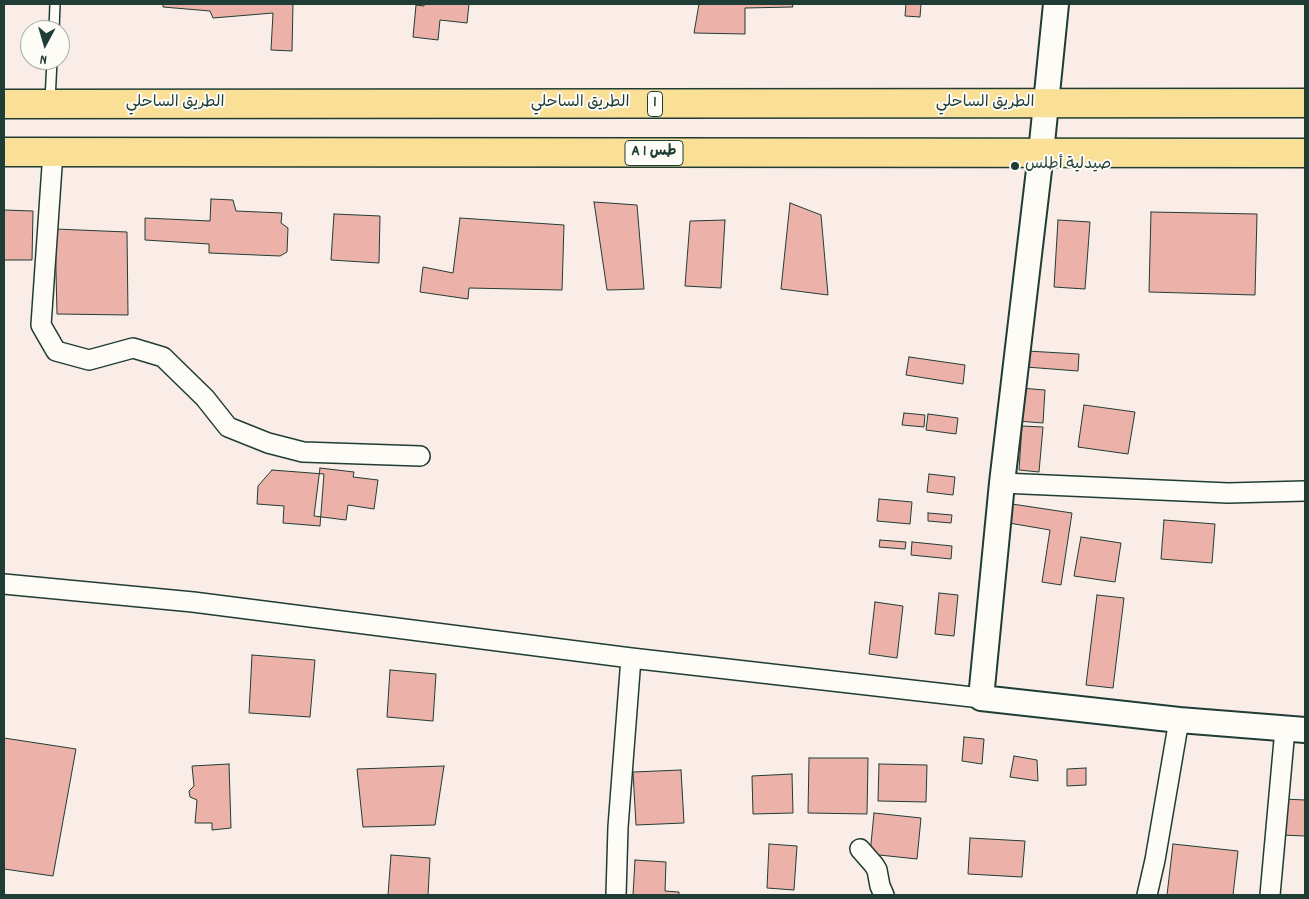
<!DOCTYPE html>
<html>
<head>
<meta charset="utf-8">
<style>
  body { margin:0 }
  #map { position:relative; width:1309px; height:899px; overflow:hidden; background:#faede7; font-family:Dekko,sans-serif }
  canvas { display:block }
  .frame { position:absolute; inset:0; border:5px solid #1f3d34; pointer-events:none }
  .north { position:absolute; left:20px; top:20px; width:50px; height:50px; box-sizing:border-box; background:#fdfcf7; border:1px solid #a4b0a9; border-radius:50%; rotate:186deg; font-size:14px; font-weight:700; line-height:20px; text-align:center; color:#1f3d34 }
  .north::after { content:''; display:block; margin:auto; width:18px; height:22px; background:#1f3d34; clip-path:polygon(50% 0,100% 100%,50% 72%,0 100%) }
</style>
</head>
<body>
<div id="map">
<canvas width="1309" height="899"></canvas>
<div class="frame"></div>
<div class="north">N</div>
</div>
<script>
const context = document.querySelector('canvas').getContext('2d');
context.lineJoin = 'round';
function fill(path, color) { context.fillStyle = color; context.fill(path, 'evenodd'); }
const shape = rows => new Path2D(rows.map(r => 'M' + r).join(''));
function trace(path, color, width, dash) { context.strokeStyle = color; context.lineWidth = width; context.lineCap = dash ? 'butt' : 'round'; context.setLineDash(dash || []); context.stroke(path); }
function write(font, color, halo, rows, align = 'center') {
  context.font = font + ' Dekko,"Playpen Sans Arabic",sans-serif'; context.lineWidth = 4; context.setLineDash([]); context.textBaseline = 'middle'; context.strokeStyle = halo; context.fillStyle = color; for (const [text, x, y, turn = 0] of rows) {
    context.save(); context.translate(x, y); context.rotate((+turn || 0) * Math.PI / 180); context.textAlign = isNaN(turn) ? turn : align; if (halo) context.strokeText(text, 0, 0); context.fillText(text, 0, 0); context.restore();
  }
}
const building = shape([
  [163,4,293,4,292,51,271,50,273,13,213,18,210,11,163,7,163,4],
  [424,4,469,4,467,23,440,20,438,40,413,37,416,5,424,6,424,4],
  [699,4,792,4,793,7,745,8,745,34,694,33,699,4],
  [906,4,921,4,920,17,905,16,906,4],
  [211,199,233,200,236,211,282,213,281,223,288,228,287,252,280,256,209,253,209,244,145,240,145,218,210,221,211,199],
  [594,202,637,205,644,289,607,290,594,202],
  [790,203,821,215,828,295,781,289,790,203],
  [4,210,33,211,32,260,4,260,4,210],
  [1151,212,1257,214,1255,295,1149,292,1151,212],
  [334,214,380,216,379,263,331,260,334,214],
  [460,218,564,225,562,290,469,288,468,299,420,292,423,267,453,273,460,218],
  [725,220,721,288,685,286,690,221,725,220],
  [1058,220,1090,222,1085,289,1054,287,1058,220],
  [55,229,127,232,128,315,57,314,55,229],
  [1027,351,1079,354,1078,371,1026,367,1027,351],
  [909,357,965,365,963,384,906,375,909,357],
  [1020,388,1045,390,1043,423,1017,421,1020,388],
  [1084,405,1135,412,1128,454,1078,447,1084,405],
  [904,413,925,415,924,427,902,425,904,413],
  [928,414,958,418,956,434,926,430,928,414],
  [1022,426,1043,427,1039,472,1019,470,1022,426],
  [320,468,354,472,353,477,378,480,374,509,348,505,346,520,314,516,320,468],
  [272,470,324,474,320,526,283,523,284,506,257,504,258,486,272,470],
  [929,474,955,477,953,495,927,492,929,474],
  [879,499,912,502,910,524,877,521,879,499],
  [1012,504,1072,513,1061,585,1042,582,1050,530,1009,523,1012,504],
  [928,513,952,515,951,523,928,521,928,513],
  [1164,520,1215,524,1212,563,1161,559,1164,520],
  [1081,537,1121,543,1115,582,1074,576,1081,537],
  [880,540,906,542,905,549,879,547,880,540],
  [912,542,952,546,951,559,911,555,912,542],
  [939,593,958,595,954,636,935,634,939,593],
  [1097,595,1124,598,1113,688,1086,685,1097,595],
  [875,602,903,606,897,658,869,654,875,602],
  [252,655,315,660,310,717,249,713,252,655],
  [390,670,436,674,433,721,387,717,390,670],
  [964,737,984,739,982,764,962,761,964,737],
  [4,738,76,749,53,876,4,869,4,738],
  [1014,756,1037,760,1038,781,1010,777,1014,756],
  [809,758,868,758,867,814,808,813,809,758],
  [229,764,231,828,212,830,212,823,195,823,197,800,190,797,189,791,194,786,192,766,229,764],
  [879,764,927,765,926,802,878,801,879,764],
  [444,766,435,825,363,827,357,769,444,766],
  [1086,768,1086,785,1067,786,1067,769,1086,768],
  [681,770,684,823,636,825,633,772,681,770],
  [792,774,793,813,753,814,752,776,792,774],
  [1283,799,1305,800,1305,836,1281,835,1283,799],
  [874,813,921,818,917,859,870,854,874,813],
  [970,838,1025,841,1022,877,968,874,970,838],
  [769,844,797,846,794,890,767,888,769,844],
  [1173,844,1238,851,1233,895,1167,895,1173,844],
  [391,855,430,858,428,895,388,895,391,855],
  [635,860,666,862,665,891,679,892,679,895,633,895,635,860]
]);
const service = shape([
  [54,30,55,4],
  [50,101,52,60]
]);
const minor = shape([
  [53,152,41,325,56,351,89,360,133,348,163,357,205,398,228,427,268,443,303,452,420,456],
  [1002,483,1228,493,1305,491],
  [4,584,193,602,631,658,981,698],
  [860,849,874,865,877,870,880,886,884,895],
  [616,895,618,827,631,658],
  [1147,895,1155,860,1179,720],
  [1270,895,1285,729]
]);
const tertiary = shape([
  [1056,4,1041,153,1002,483,981,698,1179,720,1305,730]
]);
const trunk = shape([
  [4,104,1305,103],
  [4,152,1305,153]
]);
const markers = [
  [1015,166,5,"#1f3d34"]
];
const shields = [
  [655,104,15],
  [654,153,58]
];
const shieldNames = [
  ["1",655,104],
  ["A 1 طس",654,153]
];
const streetNames = [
  ["الطريق الساحلي",175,104],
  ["الطريق الساحلي",580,104],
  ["الطريق الساحلي",985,104]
];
const poiNames = [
  ["صيدلية أطلس",1025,166]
];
fill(building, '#ecb1a8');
trace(building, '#1f3d34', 1);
trace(service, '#1f3d34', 12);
trace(minor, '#1f3d34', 22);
trace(tertiary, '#1f3d34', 28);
trace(trunk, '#1f3d34', 31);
trace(service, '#fdfcf7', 9);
trace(minor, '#fdfcf7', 19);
trace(tertiary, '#fdfcf7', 24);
trace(trunk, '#fadf96', 28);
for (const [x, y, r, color] of markers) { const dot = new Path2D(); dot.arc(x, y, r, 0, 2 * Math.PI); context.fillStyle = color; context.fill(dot); trace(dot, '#fdfcf7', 2); }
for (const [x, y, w] of shields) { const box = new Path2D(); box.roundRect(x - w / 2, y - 12.5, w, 25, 4); context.fillStyle = '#fdfcf7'; context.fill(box); trace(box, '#1f3d34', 1); }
write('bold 15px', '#1f3d34', null, shieldNames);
write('16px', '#1f3d34', '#fdfcf7', streetNames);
write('16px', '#1f3d34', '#fdfcf7', poiNames, 'left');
</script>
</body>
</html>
